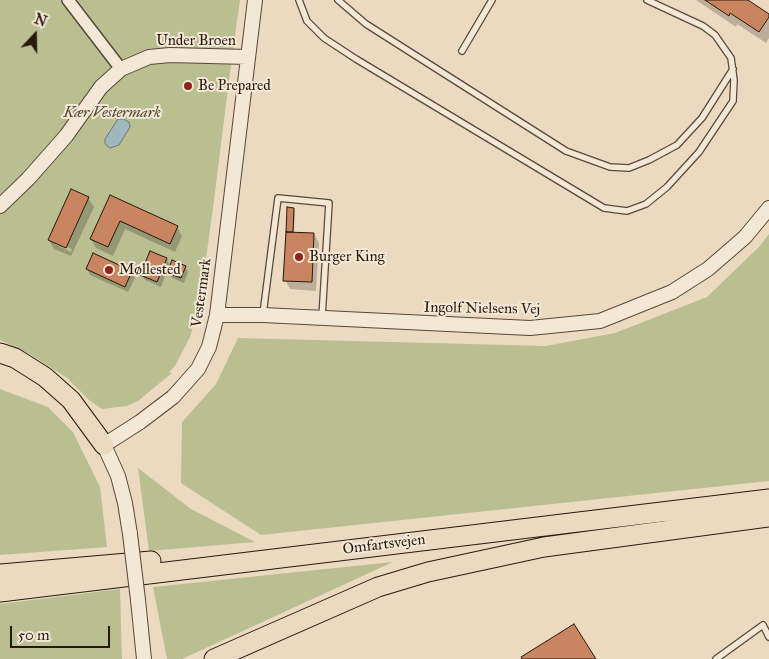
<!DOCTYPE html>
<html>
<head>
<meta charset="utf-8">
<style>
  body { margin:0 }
  #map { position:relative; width:769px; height:659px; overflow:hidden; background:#ecdac0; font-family:"IM FELL Great Primer",serif }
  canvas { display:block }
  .north { position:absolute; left:10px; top:10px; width:50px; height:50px; -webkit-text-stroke:4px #f3e7d6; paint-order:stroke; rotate:21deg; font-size:14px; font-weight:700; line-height:20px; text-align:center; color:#28180e }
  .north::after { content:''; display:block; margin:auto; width:18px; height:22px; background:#28180e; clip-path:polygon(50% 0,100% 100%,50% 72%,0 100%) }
  .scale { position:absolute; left:10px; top:626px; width:100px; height:22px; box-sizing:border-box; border:2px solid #28180e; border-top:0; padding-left:6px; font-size:15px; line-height:18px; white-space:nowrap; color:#28180e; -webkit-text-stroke:4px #f3e7d6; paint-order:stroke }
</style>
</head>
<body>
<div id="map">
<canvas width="769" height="659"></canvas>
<div class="north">N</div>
<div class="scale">50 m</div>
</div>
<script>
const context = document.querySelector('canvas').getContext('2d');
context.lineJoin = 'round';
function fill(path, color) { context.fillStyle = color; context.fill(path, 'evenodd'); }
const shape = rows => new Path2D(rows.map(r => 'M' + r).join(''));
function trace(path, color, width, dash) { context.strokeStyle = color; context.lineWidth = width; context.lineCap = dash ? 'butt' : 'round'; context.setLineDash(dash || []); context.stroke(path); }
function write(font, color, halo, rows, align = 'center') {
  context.font = font + ' "IM FELL Great Primer",serif'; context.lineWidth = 4; context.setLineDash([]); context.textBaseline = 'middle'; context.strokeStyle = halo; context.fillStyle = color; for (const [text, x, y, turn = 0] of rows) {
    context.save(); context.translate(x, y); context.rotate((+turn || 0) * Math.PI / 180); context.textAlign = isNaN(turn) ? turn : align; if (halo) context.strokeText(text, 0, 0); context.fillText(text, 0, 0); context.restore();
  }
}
const green = shape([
  [0,0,240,0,232,57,213,208,200,302,190,337,175,366,169,372,172,373,138,401,127,406,102,409,90,401,67,378,28,353,0,340],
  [769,234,769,481,261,535,181,483,182,422,216,384,238,338,546,346,615,333,707,297,759,247],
  [0,389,48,407,73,432,100,487,107,547,0,555],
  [138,468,191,509,255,542,149,551],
  [393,562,182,659,167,659,153,587],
  [120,589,122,659,0,659,0,604]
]);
const water = shape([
  [118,119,123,119,129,122,130,127,119,145,110,148,105,144,105,139,118,119]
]);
const shadow = shape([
  [696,0,745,0,769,16,769,38,766,43,737,24,736,27],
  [111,197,177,227,182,236,175,252,125,229,113,256,96,248,91,239],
  [88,198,94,207,71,256,54,249,49,240],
  [55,242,72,249,71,252,55,244],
  [288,209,293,209,295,211,294,233,314,234,319,243,316,291,290,289,285,280],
  [151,253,167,259,171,267,185,267,188,272,184,283,172,278,167,271,161,287,145,280,142,275],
  [94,255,132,272,135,278,128,292,90,275,87,269]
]);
const building = shape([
  [705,0,748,0,769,14,769,17,759,32,730,13,729,16,705,0],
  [71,189,89,197,66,248,48,240,71,189],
  [110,195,178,226,170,244,120,221,108,247,90,239,110,195],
  [287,207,294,208,293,232,286,232,287,207],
  [286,232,314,233,312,282,283,281,286,232],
  [150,251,167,258,157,282,140,275,150,251],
  [93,253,132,271,125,287,86,269,93,253],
  [172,260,186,266,181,278,167,273,172,260],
  [574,624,596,659,522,659,521,657,574,624]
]);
const service = shape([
  [299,0,307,21,324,38,356,59,604,208,627,211,646,204,667,187,699,152,733,101,734,80,731,58,715,35,703,26,647,0],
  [338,0,366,24,566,151,610,167,629,168,649,160,677,145,702,118,733,69],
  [462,51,492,0],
  [263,314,278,198,329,203,322,317],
  [716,659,763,625,769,637]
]);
const minor = shape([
  [68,0,121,69]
]);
const tertiary = shape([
  [0,206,28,179,66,136,101,87,121,69,149,57,170,55,248,57],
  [217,315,263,315,530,328,600,321,672,292,708,269,745,237,769,208],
  [130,534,125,503,118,476,104,445,140,422,173,397,198,369,209,347,217,315,255,0],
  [138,600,144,659]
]);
const trunk = shape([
  [0,353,15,358,45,377,71,400,104,445],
  [0,574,151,561],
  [0,592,769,499],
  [214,659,378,587,428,572,544,547,769,517]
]);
const tertiaryBridge = shape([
  [130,534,138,600]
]);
const markers = [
  [188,86,5,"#8f2418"],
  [299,257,5,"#8f2418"],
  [109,270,5,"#8f2418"]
];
const streetNames = [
  ["Under Broen",196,41],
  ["Vestermark",202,293,-82],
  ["Ingolf Nielsens Vej",482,309,1],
  ["Omfartsvejen",384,545,-7]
];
const poiNames = [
  ["Be Prepared",198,86],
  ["Burger King",309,257],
  ["Møllested",119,270]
];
const parkNames = [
  ["Kær Vestermark",112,113]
];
fill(green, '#b9bf91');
fill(water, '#9eb8be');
trace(water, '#6f7878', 1);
fill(shadow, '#0003');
fill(building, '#c98560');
trace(building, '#28180e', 1);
trace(service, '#59483a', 8);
trace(minor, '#59483a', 14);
trace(tertiary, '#59483a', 16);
trace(trunk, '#28180e', 21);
trace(service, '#f3e7d6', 5.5);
trace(minor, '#f3e7d6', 11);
trace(tertiary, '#f3e7d6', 14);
trace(trunk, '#ecdac0', 19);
trace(tertiaryBridge, '#59483a', 16, []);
trace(tertiaryBridge, '#f3e7d6', 14);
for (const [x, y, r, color] of markers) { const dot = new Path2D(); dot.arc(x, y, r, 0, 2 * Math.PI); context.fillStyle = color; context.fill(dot); trace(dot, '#f3e7d6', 2); }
write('15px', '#28180e', '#f3e7d6', streetNames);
write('15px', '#28180e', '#f3e7d6', poiNames, 'left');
write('italic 15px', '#544a35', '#f3e7d6', parkNames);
</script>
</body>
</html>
